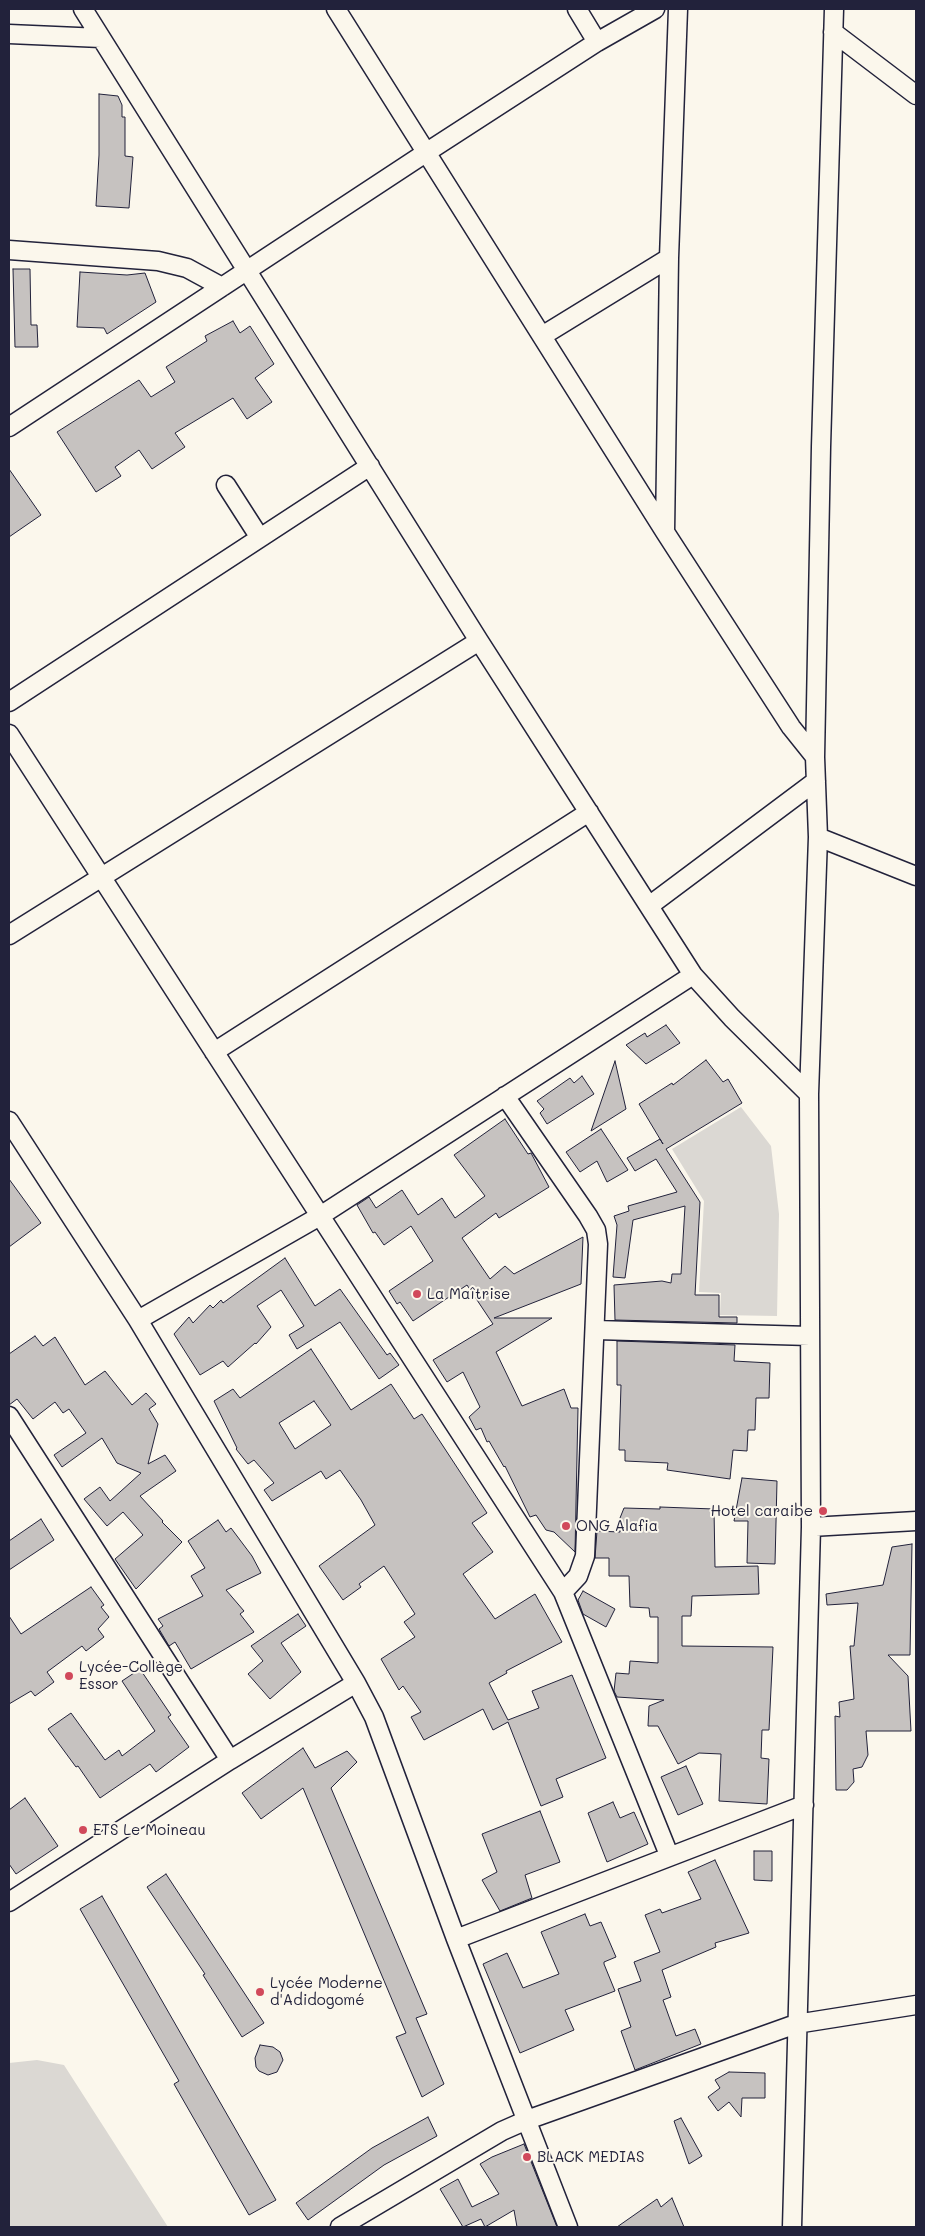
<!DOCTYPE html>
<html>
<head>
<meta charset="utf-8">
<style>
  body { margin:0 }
  #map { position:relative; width:925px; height:2236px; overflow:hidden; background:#fbf7ec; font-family:Mali,sans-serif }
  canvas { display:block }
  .frame { position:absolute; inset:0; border:10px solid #22223b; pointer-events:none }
</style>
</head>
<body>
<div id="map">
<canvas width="925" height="2236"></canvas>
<div class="frame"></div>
</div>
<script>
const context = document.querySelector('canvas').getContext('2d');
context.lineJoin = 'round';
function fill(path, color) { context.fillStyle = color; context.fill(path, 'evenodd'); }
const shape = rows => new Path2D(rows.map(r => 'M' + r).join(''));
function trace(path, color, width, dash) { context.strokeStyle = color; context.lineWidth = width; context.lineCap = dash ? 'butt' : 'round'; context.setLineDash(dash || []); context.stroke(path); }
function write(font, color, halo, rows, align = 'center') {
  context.font = font + ' Mali,sans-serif'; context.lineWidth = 4; context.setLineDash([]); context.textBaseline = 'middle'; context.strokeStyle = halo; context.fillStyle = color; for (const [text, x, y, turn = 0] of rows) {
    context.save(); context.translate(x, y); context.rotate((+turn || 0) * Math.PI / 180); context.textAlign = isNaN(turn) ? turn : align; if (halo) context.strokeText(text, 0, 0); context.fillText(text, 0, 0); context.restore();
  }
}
const green = shape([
  [741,1107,771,1146,779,1214,777,1316,720,1315,721,1293,699,1292,704,1201,672,1149],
  [37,2060,64,2065,168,2227,9,2227,9,2063]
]);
const building = shape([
  [99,94,118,96,122,105,122,117,125,117,125,156,133,157,129,208,96,206,99,155,99,94],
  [13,269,30,269,31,325,37,325,38,347,15,347,13,269],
  [80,272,127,275,145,273,156,302,107,334,104,328,77,327,80,272],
  [233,321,240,333,250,326,274,364,255,378,272,402,247,419,233,398,175,433,185,447,152,469,139,450,115,467,121,476,96,492,57,432,139,380,151,397,175,382,166,367,207,341,205,336,233,321],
  [9,469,41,515,9,537,9,469],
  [666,1025,680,1043,646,1064,626,1045,645,1033,647,1037,666,1025],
  [706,1060,723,1082,728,1079,742,1103,666,1149,700,1202,695,1295,719,1295,719,1317,737,1317,737,1323,615,1320,614,1285,662,1281,671,1283,672,1274,681,1274,685,1206,633,1220,625,1278,613,1277,617,1225,614,1216,629,1211,628,1206,677,1192,656,1159,635,1171,627,1158,660,1139,663,1144,639,1104,672,1083,673,1085,706,1060],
  [615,1061,626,1109,591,1131,615,1061],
  [582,1076,594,1094,547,1124,540,1113,544,1109,537,1101,570,1078,574,1083,582,1076],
  [505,1119,528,1154,531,1153,549,1187,499,1218,496,1213,462,1238,490,1279,505,1266,514,1274,583,1237,581,1284,494,1318,552,1318,496,1352,522,1406,564,1389,571,1408,578,1408,575,1552,554,1532,546,1530,536,1515,530,1517,505,1466,504,1467,489,1441,487,1442,481,1428,476,1430,469,1417,480,1407,463,1372,447,1382,433,1360,493,1324,467,1285,413,1321,400,1302,397,1304,389,1291,433,1261,411,1226,384,1245,375,1232,373,1233,357,1205,369,1197,376,1208,402,1190,418,1215,442,1198,455,1218,485,1196,454,1155,505,1119],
  [601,1129,628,1170,607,1182,597,1161,580,1172,566,1152,601,1129],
  [9,1179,41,1223,9,1247,9,1179],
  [285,1258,315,1306,340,1289,387,1355,390,1353,399,1365,379,1379,340,1322,297,1349,289,1335,304,1326,281,1290,257,1306,271,1327,256,1344,255,1343,228,1367,223,1361,200,1375,174,1334,189,1317,193,1323,210,1305,213,1308,221,1300,223,1303,285,1258],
  [35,1336,43,1346,55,1337,85,1385,105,1371,132,1405,146,1393,156,1404,149,1409,158,1424,148,1464,165,1455,176,1471,140,1496,163,1521,162,1522,182,1542,136,1589,115,1559,143,1535,123,1512,107,1526,84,1499,100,1487,110,1501,141,1473,117,1463,102,1438,62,1467,54,1455,86,1433,69,1409,63,1413,55,1402,33,1419,17,1399,9,1405,9,1354,35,1336],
  [617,1341,735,1345,734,1361,770,1363,769,1398,756,1398,755,1430,748,1430,747,1451,733,1450,730,1479,667,1470,668,1463,625,1461,625,1450,619,1450,621,1385,617,1385,617,1341],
  [311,1349,351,1410,391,1384,414,1419,422,1414,487,1513,472,1523,493,1552,463,1574,495,1619,535,1594,562,1642,506,1671,507,1673,489,1683,508,1720,539,1708,532,1691,572,1675,606,1758,556,1779,563,1797,541,1806,508,1722,493,1730,483,1709,424,1740,411,1717,421,1712,403,1686,399,1690,381,1659,415,1637,404,1622,415,1614,384,1566,359,1584,361,1587,343,1600,319,1566,375,1525,361,1500,340,1470,326,1479,321,1471,272,1501,264,1490,274,1483,254,1460,248,1464,236,1449,237,1448,214,1401,233,1389,240,1398,311,1349],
  [314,1401,331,1425,295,1449,279,1423,314,1401],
  [742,1478,777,1481,775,1564,747,1563,748,1521,734,1521,742,1478],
  [660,1507,714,1509,715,1567,758,1566,759,1594,692,1596,691,1616,682,1616,682,1646,773,1647,769,1730,762,1730,761,1758,769,1759,767,1804,719,1801,721,1754,699,1753,678,1764,658,1726,648,1726,649,1706,664,1700,617,1697,614,1691,616,1673,629,1674,630,1661,658,1663,658,1617,650,1617,649,1608,630,1607,629,1576,609,1576,609,1558,595,1558,597,1531,620,1532,620,1518,624,1508,660,1509,660,1507],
  [41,1519,54,1540,9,1570,9,1541,41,1519],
  [218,1520,226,1532,231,1528,252,1556,261,1573,226,1590,244,1611,240,1614,254,1632,191,1669,175,1642,169,1646,159,1629,163,1626,158,1619,203,1596,191,1576,205,1568,188,1541,218,1520],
  [912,1544,910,1655,888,1655,908,1676,911,1731,866,1731,868,1755,862,1767,853,1769,854,1782,847,1790,836,1790,835,1716,840,1717,839,1702,854,1699,850,1646,854,1646,858,1603,827,1605,826,1594,883,1585,892,1547,912,1544],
  [91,1587,104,1605,101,1607,109,1617,98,1629,104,1637,86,1651,82,1646,47,1672,54,1682,35,1696,31,1691,9,1704,9,1616,21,1634,91,1587],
  [583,1591,615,1609,606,1627,583,1614,578,1600,583,1591],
  [298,1614,306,1626,281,1643,301,1672,270,1699,248,1674,263,1661,251,1646,298,1614],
  [140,1669,171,1715,168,1717,189,1747,156,1772,150,1764,100,1798,78,1766,76,1767,48,1729,71,1713,105,1760,119,1750,122,1756,155,1731,122,1681,140,1669],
  [303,1748,315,1768,347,1751,357,1762,331,1788,427,2014,416,2018,444,2084,422,2097,396,2037,406,2033,303,1788,261,1819,242,1793,303,1748],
  [686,1766,703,1804,678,1815,661,1777,686,1766],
  [25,1798,58,1846,16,1874,9,1864,9,1810,25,1798],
  [613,1802,620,1818,634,1812,648,1844,607,1862,588,1813,613,1802],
  [540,1811,560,1862,525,1875,532,1898,500,1911,482,1880,497,1872,482,1834,540,1811],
  [754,1851,772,1851,772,1881,754,1880,754,1851],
  [715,1860,749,1933,715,1943,716,1947,662,1970,671,1997,663,2000,676,2036,695,2029,701,2044,635,2070,621,2031,631,2027,618,1989,641,1981,634,1962,660,1952,645,1915,660,1909,662,1913,701,1899,688,1872,715,1860],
  [166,1874,264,2023,242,2037,203,1975,205,1974,147,1887,166,1874],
  [102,1896,276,2200,249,2215,174,2084,179,2081,80,1909,102,1896],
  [585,1914,590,1926,601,1922,616,1957,604,1962,604,1964,615,1991,565,2010,574,2030,520,2053,483,1964,507,1953,523,1988,559,1974,541,1932,585,1914],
  [260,2045,273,2047,280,2052,283,2060,277,2072,268,2075,259,2071,256,2067,255,2058,260,2045],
  [729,2072,765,2073,765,2098,742,2098,741,2117,729,2102,718,2111,708,2097,720,2088,715,2080,729,2072],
  [428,2117,437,2136,384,2165,308,2220,296,2203,372,2148,428,2117],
  [681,2118,702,2156,689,2164,674,2121,681,2118],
  [524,2144,557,2227,517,2227,514,2210,485,2227,481,2219,463,2227,440,2189,458,2179,472,2207,499,2194,480,2164,492,2157,524,2144],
  [672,2198,684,2227,617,2227,657,2199,661,2207,672,2198]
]);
const minor = shape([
  [83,9,479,641,693,975,732,1018,809,1094],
  [336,9,665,532,791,727,815,757],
  [577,9,597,42],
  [833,32,916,95],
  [9,34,101,38],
  [9,250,158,261,187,268,222,287],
  [542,336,669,258],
  [9,427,427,152,597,42,655,9],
  [226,485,260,538],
  [665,532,669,258,678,9],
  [9,702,370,466],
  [9,734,563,1592,669,1855],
  [818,837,916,876],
  [649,906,816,781],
  [9,935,479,641],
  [214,1052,589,812],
  [505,1096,588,1216,596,1230,598,1244,585,1556,578,1576,563,1592],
  [9,1121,138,1320,356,1683,374,1717,456,1939,568,2227],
  [138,1320,320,1216,693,975],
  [596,1330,810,1336],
  [9,1416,230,1760],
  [811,1527,916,1521],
  [9,1902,230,1760,356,1683],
  [456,1939,804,1805],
  [340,2227,502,2131,527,2120,796,2024,916,2005],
  [792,2227,811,1527,809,1094,818,837,815,757,821,447,834,9]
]);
const markers = [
  [417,1294,5,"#d1495b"],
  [823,1511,5,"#d1495b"],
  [566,1526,5,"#d1495b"],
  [69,1676,5,"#d1495b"],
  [83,1830,5,"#d1495b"],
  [260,1992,5,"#d1495b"],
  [527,2157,5,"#d1495b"]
];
const poiNames = [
  ["La Maîtrise",427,1294],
  ["Hotel caraibe",813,1511,"right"],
  ["ONG Alafia",576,1526],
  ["Lycée-Collège",79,1667],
  ["Essor",79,1684],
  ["ETS Le Moineau",93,1830],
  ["Lycée Moderne",270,1983],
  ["d'Adidogomé",270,2000],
  ["BLACK MEDIAS",537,2157]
];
fill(green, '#dbd8d3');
fill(building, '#c6c2c0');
trace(building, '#22223b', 1);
trace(minor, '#22223b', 21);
trace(minor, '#fbf7ec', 18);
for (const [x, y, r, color] of markers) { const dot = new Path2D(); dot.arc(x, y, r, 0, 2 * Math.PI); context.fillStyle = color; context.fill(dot); trace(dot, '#fbf7ec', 2); }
write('15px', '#22223b', '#fbf7ec', poiNames, 'left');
</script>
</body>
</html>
